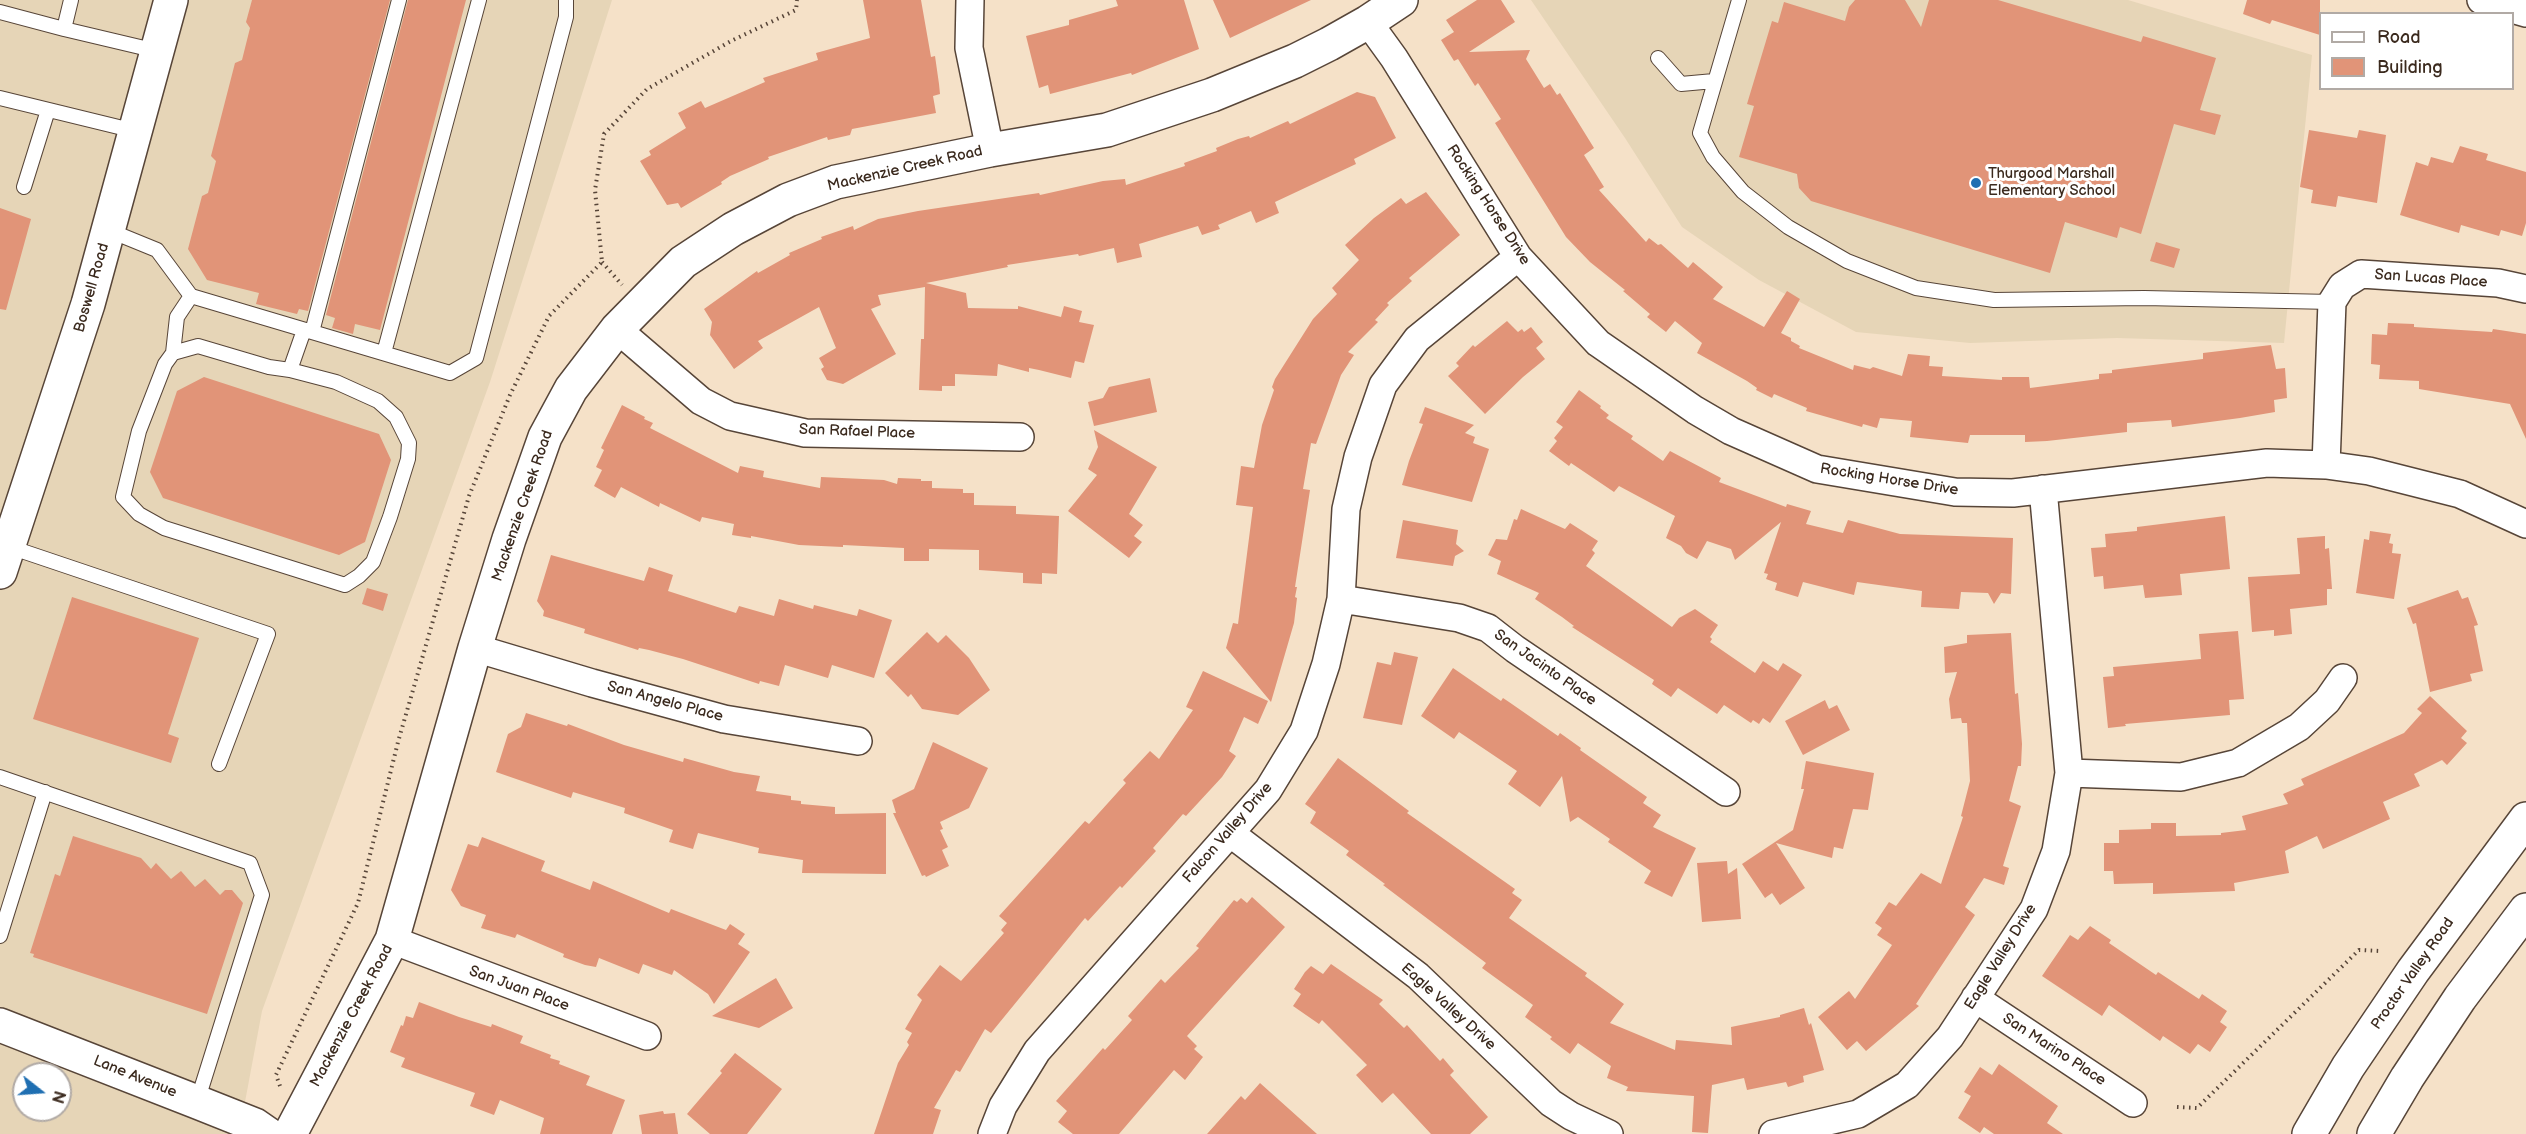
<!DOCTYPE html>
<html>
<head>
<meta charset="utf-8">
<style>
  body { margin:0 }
  #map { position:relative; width:2526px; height:1134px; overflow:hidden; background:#f5e1c8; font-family:"Balsamiq Sans",sans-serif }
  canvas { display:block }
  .legend { position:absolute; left:2319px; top:12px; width:195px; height:78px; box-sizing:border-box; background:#fff; border:2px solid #b1aaa5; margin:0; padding:8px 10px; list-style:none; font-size:18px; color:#3b2a1e }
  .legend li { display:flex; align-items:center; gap:12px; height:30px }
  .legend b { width:30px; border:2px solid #b1aaa5 }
  .north { position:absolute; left:12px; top:1062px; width:60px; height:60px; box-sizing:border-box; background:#fff; border:2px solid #b1aaa5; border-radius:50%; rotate:107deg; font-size:16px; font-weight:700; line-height:24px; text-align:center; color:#3b2a1e }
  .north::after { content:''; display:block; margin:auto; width:21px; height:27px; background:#1f6fb2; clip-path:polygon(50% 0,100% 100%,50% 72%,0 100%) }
</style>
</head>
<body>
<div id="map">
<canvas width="2526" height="1134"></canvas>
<ul class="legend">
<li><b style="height:8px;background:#fff"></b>Road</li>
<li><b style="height:16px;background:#e19478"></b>Building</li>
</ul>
<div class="north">N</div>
</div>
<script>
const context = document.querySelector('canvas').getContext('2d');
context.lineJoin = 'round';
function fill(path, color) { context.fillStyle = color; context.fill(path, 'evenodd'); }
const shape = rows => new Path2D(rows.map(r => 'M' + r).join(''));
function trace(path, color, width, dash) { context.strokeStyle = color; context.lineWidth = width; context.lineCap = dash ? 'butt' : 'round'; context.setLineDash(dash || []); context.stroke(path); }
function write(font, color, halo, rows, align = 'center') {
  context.font = font + ' "Balsamiq Sans",sans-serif'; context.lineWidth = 6; context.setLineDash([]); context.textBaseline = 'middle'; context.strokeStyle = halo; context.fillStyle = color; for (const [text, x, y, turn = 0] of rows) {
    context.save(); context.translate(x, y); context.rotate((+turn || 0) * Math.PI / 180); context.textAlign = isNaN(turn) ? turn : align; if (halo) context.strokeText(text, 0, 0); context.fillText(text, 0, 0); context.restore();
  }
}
const built = shape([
  [0,0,612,0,490,382,262,1011,239,1134,0,1134],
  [24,1074,60,1074,60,1110,24,1110],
  [1531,0,2128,0,2312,55,2284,343,2117,338,1970,343,1856,332,1759,280,1682,227,1625,138]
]);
const building = shape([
  [252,0,390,0,308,311,299,309,297,314,256,304,259,293,207,280,188,249,202,196,208,193,216,161,211,156,235,63,242,60,250,28,246,22],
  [408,0,466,0,380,330,355,324,353,334,332,328,335,318,326,315],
  [863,0,921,0,931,57,935,56,939,84,940,94,933,96,936,113,852,129,850,135,828,140,827,137,768,157,769,159,730,176,721,182,722,184,681,208,678,203,667,205,640,161,651,155,649,151,686,128,678,113,701,101,705,108,765,82,763,78,818,60,816,53,870,38],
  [1116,0,1184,0,1199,49,1132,75,1131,73,1050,94,1048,85,1039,88,1026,36,1069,25,1069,20,1118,6],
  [1213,0,1311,0,1230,38],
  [1477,0,1501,0,1515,22,1469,52,1530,50,1526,59,1544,88,1550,84,1557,95,1560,93,1594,148,1584,155,1604,187,1599,190,1646,242,1649,238,1658,245,1661,244,1688,268,1693,262,1723,287,1713,299,1764,327,1787,291,1800,299,1781,333,1791,338,1791,341,1800,346,1799,348,1853,370,1854,365,1870,369,1873,367,1902,376,1908,354,1930,356,1929,366,1943,367,1942,376,2002,380,2002,377,2029,377,2030,388,2099,379,2099,374,2112,373,2112,370,2203,359,2203,353,2271,345,2276,369,2285,368,2287,398,2274,400,2275,412,2240,418,2172,427,2171,420,2127,423,2127,432,2047,441,2025,442,2025,435,1970,435,1968,443,1910,437,1912,421,1880,418,1877,428,1863,424,1862,427,1806,411,1807,408,1774,394,1772,398,1756,390,1757,388,1747,381,1697,353,1702,343,1675,321,1666,332,1647,317,1650,314,1623,291,1625,290,1590,262,1566,237,1495,123,1501,119,1478,83,1475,86,1458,59,1454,61,1441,40,1454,32,1446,20],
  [1855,0,1905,0,1921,27,1929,0,1998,0,2141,42,2143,36,2216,58,2200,110,2221,115,2215,135,2174,124,2141,234,2120,227,2117,238,2065,222,2050,273,1811,201,1799,188,1797,174,1739,157,1754,106,1747,104,1772,21,1778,23,1784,2,1845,21,1849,7],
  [2247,0,2320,0,2320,35,2272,20,2270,24,2243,14],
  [1357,92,1375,97,1396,138,1354,159,1356,164,1275,202,1279,213,1256,223,1251,211,1218,225,1220,229,1202,235,1198,226,1139,244,1142,257,1117,263,1114,248,1079,256,1078,254,1007,265,1008,267,926,283,966,293,968,308,1018,309,1018,306,1061,317,1064,306,1082,311,1079,322,1094,325,1084,363,1075,361,1071,378,1039,370,1029,368,1029,372,998,364,997,376,955,374,955,386,942,386,942,391,919,390,921,339,924,339,925,287,878,295,881,305,871,309,896,354,843,384,827,380,821,369,824,367,819,358,836,348,819,307,758,341,763,348,734,369,710,335,712,322,704,309,757,271,758,273,790,255,789,253,822,239,821,237,853,226,854,230,878,219,918,211,1039,193,1040,195,1103,181,1125,179,1126,185,1185,166,1184,163,1217,151,1216,148,1238,139,1249,136,1250,138,1288,121,1290,124],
  [2309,130,2357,138,2359,130,2386,135,2377,203,2338,196,2336,207,2311,203,2313,190,2300,187],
  [2460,146,2488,154,2486,160,2526,172,2526,223,2522,236,2501,230,2499,236,2461,225,2459,233,2400,215,2416,162,2428,166,2431,157,2453,163],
  [1426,192,1460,235,1409,278,1412,281,1387,303,1389,305,1375,320,1378,322,1348,352,1354,355,1341,375,1316,444,1311,443,1303,489,1310,490,1295,587,1297,587,1295,597,1297,598,1294,623,1271,702,1226,648,1233,623,1238,624,1253,507,1236,505,1241,466,1254,468,1262,425,1274,390,1272,387,1275,379,1313,319,1337,294,1332,288,1359,260,1345,245,1374,218,1401,198,1406,204],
  [0,208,31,219,6,310,0,309],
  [2156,242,2180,249,2174,268,2150,261],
  [1507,321,1518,332,1522,329,1524,332,1531,327,1543,342,1536,348,1545,359,1523,377,1485,414,1448,376,1459,366,1456,363,1473,345,1475,347],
  [2388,323,2414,324,2414,327,2492,332,2493,329,2526,334,2526,439,2510,404,2419,389,2419,381,2379,379,2380,365,2371,364,2372,334,2387,335],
  [204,377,379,434,391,460,365,542,339,555,163,498,150,472,177,391],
  [1150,378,1157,412,1094,426,1088,402,1103,398,1109,387],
  [1579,390,1601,406,1600,408,1609,415,1606,418,1633,436,1631,439,1663,461,1670,451,1721,478,1719,482,1786,507,1787,504,1811,511,1806,524,1843,533,1848,520,1900,534,2013,538,2011,594,2001,593,1994,604,1988,593,1961,592,1959,609,1921,607,1922,591,1857,582,1854,595,1803,582,1798,597,1775,590,1777,583,1766,579,1768,574,1764,573,1781,522,1735,560,1731,549,1707,541,1697,559,1686,553,1681,546,1666,538,1675,516,1619,486,1614,492,1571,463,1569,466,1549,451,1557,441,1554,438,1563,427,1556,422],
  [622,405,645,417,644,419,653,423,650,428,738,473,740,466,764,471,763,477,820,488,821,477,884,480,897,484,898,478,921,479,921,481,932,481,932,488,963,489,963,493,974,493,974,505,1016,506,1016,514,1059,516,1057,574,1042,573,1042,584,1023,583,1023,573,979,570,979,550,929,549,929,561,904,561,904,548,843,545,843,547,799,545,751,536,751,538,732,535,734,524,702,517,700,522,660,503,659,507,621,487,615,498,594,486,602,470,596,467,604,450,601,448],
  [1425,407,1474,425,1465,433,1475,437,1473,443,1489,449,1472,502,1402,485,1409,461,1423,424,1419,423],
  [1094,430,1157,467,1129,514,1143,525,1134,536,1142,542,1129,558,1068,511,1097,475,1088,469,1098,447],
  [1521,509,1565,529,1570,523,1598,541,1592,550,1595,553,1586,566,1672,627,1679,618,1695,609,1718,625,1710,637,1712,639,1710,642,1755,673,1763,661,1778,671,1783,663,1802,675,1770,723,1763,718,1759,724,1753,720,1751,723,1724,705,1717,714,1678,688,1671,697,1652,684,1654,680,1572,627,1574,626,1562,617,1535,599,1539,593,1497,574,1501,561,1488,555,1496,539,1507,540,1514,519,1517,520],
  [2225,516,2230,569,2180,574,2182,595,2145,598,2143,585,2104,589,2103,576,2094,577,2091,548,2106,547,2105,534,2137,531,2137,527],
  [1403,520,1458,530,1456,544,1464,551,1455,556,1453,566,1396,558],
  [2370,531,2391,534,2389,543,2393,544,2392,553,2401,554,2394,599,2356,593,2364,539,2369,540],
  [2325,536,2325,549,2329,548,2332,589,2327,589,2327,605,2290,609,2292,634,2274,636,2274,630,2252,632,2248,577,2300,574,2297,538],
  [551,555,644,581,649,567,673,575,668,591,736,613,739,606,774,616,779,599,813,609,814,605,857,616,859,609,892,620,874,678,832,665,828,678,785,665,779,686,760,681,759,684,683,659,649,650,639,648,638,650,584,633,585,629,543,616,544,611,537,601],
  [367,588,388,594,383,611,362,604],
  [2458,590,2462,599,2468,597,2478,625,2474,626,2483,671,2470,674,2472,681,2430,692,2416,623,2413,624,2407,608],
  [72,597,199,638,168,734,179,738,171,763,33,719],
  [2238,631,2244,699,2229,700,2230,715,2125,724,2126,726,2108,728,2103,677,2114,676,2113,667,2201,659,2199,634],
  [927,632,938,643,946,635,969,658,990,690,958,715,922,709,911,694,908,697,885,673],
  [2011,633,2015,694,2018,693,2022,744,2021,766,2018,766,2009,801,2021,806,2003,866,2009,868,2004,885,1984,878,1965,907,1975,915,1916,1004,1919,1006,1866,1051,1857,1041,1847,1050,1818,1017,1849,991,1855,999,1892,945,1877,935,1882,928,1875,923,1889,902,1896,906,1921,873,1941,884,1963,817,1961,816,1970,781,1967,723,1962,723,1961,718,1951,719,1949,699,1957,672,1945,673,1944,647,1967,643,1967,635],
  [1394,652,1418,657,1402,725,1363,718,1377,662,1391,665],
  [1453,668,1501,701,1503,698,1509,702,1558,736,1560,733,1581,748,1580,750,1647,797,1643,803,1661,815,1653,827,1696,848,1672,897,1644,883,1651,871,1608,842,1610,839,1578,817,1570,822,1562,776,1540,807,1508,784,1517,771,1459,732,1454,739,1421,716],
  [1203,671,1268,701,1258,724,1244,717,1229,751,1236,756,1222,777,1186,816,1183,814,1153,848,1156,851,1122,888,1120,886,1088,921,1085,918,991,1033,985,1029,960,1072,956,1070,934,1108,941,1110,933,1134,874,1134,898,1063,909,1045,907,1042,912,1033,905,1029,922,1000,917,995,940,965,961,981,1004,933,1001,930,1007,923,999,916,1085,821,1089,824,1126,783,1123,780,1150,751,1159,759,1193,710,1186,707],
  [2430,696,2467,731,2461,738,2467,743,2447,765,2442,760,2414,774,2420,786,2383,802,2390,819,2323,849,2317,836,2285,851,2289,873,2234,883,2235,891,2153,894,2153,883,2114,884,2113,871,2104,871,2104,843,2119,843,2119,830,2151,829,2151,823,2176,823,2176,836,2221,835,2221,833,2246,830,2242,816,2288,804,2283,794,2304,785,2301,779,2404,733,2422,713,2417,709],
  [1825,700,1829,709,1837,705,1850,730,1803,755,1785,721],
  [526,713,567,726,568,724,624,745,683,762,684,758,734,772,760,776,756,791,791,796,791,800,801,801,801,804,835,807,835,814,886,813,886,874,802,873,803,860,758,853,759,848,698,833,693,849,669,842,673,830,624,813,625,808,573,792,571,798,496,772,508,734,521,727],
  [933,742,988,768,969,808,940,822,943,829,940,830,948,847,942,850,949,866,926,877,925,875,922,876,893,813,896,813,892,800,914,789],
  [1338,758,1409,811,1407,813,1515,889,1512,893,1522,900,1509,918,1587,973,1585,976,1624,1004,1610,1023,1675,1050,1676,1040,1732,1045,1731,1027,1780,1017,1780,1015,1804,1008,1809,1025,1811,1023,1824,1070,1803,1076,1804,1082,1788,1087,1786,1082,1747,1090,1744,1078,1712,1085,1708,1133,1692,1132,1694,1096,1626,1091,1628,1087,1607,1078,1611,1066,1578,1043,1570,1054,1550,1039,1552,1037,1525,1017,1533,1005,1482,968,1486,963,1383,885,1385,884,1346,855,1349,851,1310,823,1316,812,1305,804],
  [1806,761,1874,773,1868,810,1853,809,1843,849,1834,847,1832,858,1776,843,1805,888,1780,905,1772,893,1765,898,1742,864,1793,830,1804,789,1801,789],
  [73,836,141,858,151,869,156,863,171,879,181,871,195,887,205,879,220,895,225,890,232,890,243,903,207,1014,33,957,34,954,30,953,55,874,60,876],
  [482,837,545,861,541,871,590,890,593,881,669,913,671,909,726,930,730,924,745,934,738,944,750,952,714,1004,708,994,674,970,672,975,643,964,639,974,599,958,596,967,585,965,563,957,564,954,517,934,515,938,481,928,486,915,461,906,451,890,468,844,478,847],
  [1727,861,1728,874,1737,868,1741,919,1702,922,1697,863],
  [1252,897,1285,927,1187,1036,1197,1046,1194,1049,1203,1057,1185,1080,1174,1070,1119,1134,1073,1134,1058,1122,1067,1111,1056,1101,1103,1048,1105,1050,1132,1020,1128,1016,1161,979,1165,983,1199,948,1196,946,1234,900,1237,902,1241,898,1247,903],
  [2090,926,2111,940,2109,943,2156,975,2158,972,2199,999,2202,994,2227,1011,2220,1022,2227,1027,2210,1052,2198,1044,2190,1054,2163,1036,2160,1041,2109,1005,2102,1016,2042,976,2070,935,2078,940],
  [1331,964,1383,1000,1379,1004,1404,1028,1407,1025,1440,1061,1443,1058,1454,1071,1450,1075,1488,1117,1470,1134,1431,1134,1393,1093,1382,1103,1356,1075,1367,1065,1322,1020,1319,1024,1293,1006,1301,994,1294,989,1305,972,1311,966,1323,974],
  [776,978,793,1008,759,1028,712,1016],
  [419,1002,459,1017,491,1027,492,1024,523,1036,520,1043,551,1055,550,1058,560,1061,559,1064,590,1076,586,1085,625,1100,612,1134,540,1134,544,1118,500,1100,494,1115,470,1106,475,1093,401,1067,405,1058,390,1052,401,1025,403,1026,406,1016,413,1018],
  [735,1053,782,1089,747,1134,710,1134,687,1114,722,1073,720,1071],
  [1999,1064,2058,1106,2047,1123,2063,1134,1994,1134,1984,1127,1980,1133,1958,1118,1971,1096,1964,1092,1980,1067,1992,1075],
  [1260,1083,1317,1134,1207,1134,1241,1096,1245,1100],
  [663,1111,664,1114,675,1113,678,1134,642,1134,639,1115]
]);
const path = shape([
  [602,262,622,285],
  [280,1086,276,1075,358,903,398,742,469,496,510,395,549,316,602,262,595,190,604,134,647,89,731,41,796,10,797,0],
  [2177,1107,2197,1108,2359,950,2380,951]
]);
const service = shape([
  [1739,0,1700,133,1713,157,1743,192,1788,227,1847,261,1916,288,1994,300,2144,298,2332,302],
  [0,12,64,29,71,0],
  [64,29,157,51],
  [1658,58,1681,84,1714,81],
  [0,98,135,131],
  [24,187,48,110],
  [108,230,157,250,191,296,450,373,476,358,566,17,566,0],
  [312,332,399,0],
  [173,353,177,317,191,296],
  [384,353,479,0],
  [290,370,336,382,378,401,396,417,409,443,408,459,390,517,373,562,359,576,345,585,164,528,139,514,123,497,139,431,165,364,173,353,198,346,269,367,290,370,304,330],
  [7,546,268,634,219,764],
  [0,777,250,863,262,895,197,1102],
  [0,936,45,792]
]);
const minor = shape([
  [970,0,969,48,990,150],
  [2481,0,2526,13],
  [1368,22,1394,58,1518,257,1598,343,1695,410,1731,431,1817,469,1955,492,2013,493,2267,463,2326,465,2369,471,2460,494,2526,524],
  [617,329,701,401,730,416,805,433,1020,437],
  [2326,465,2332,302,2342,286,2361,274,2498,283,2526,289],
  [1341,599,1459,618,1488,628,1515,649,1726,792],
  [475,648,592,683,724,719,858,741],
  [2069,773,2181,777,2238,763,2299,727,2327,701,2343,678],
  [1230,833,1418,976,1551,1103,1571,1116,1609,1134],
  [392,940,647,1036],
  [1975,998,2133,1103],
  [992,1134,1003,1106,1037,1051,1268,790,1304,731,1326,664,1341,599,1346,509,1358,457,1383,385,1417,339,1518,257],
  [1773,1134,1858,1114,1907,1085,1950,1037,2034,909,2056,851,2069,773,2043,489]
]);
const tertiary = shape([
  [0,572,88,304,171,0],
  [290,1134,392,940,475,648,509,539,545,437,571,389,617,329,683,262,733,229,788,200,836,182,990,150,1107,130,1212,95,1295,61,1329,44,1368,22,1401,0]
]);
const secondary = shape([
  [0,1025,197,1102,255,1125,268,1134],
  [2309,1134,2348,1067,2413,971,2526,819],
  [2374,1134,2407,1078,2460,998,2526,910]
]);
const markers = [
  [1976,183,6,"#1f6fb2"]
];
const streetNames = [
  ["Mackenzie Creek Road",905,169,-13],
  ["Rocking Horse Drive",1488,205,57],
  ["San Lucas Place",2431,279,4],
  ["Boswell Road",92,288,-74],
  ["San Rafael Place",857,432,2],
  ["Rocking Horse Drive",1889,480,9],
  ["Mackenzie Creek Road",523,506,-71],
  ["San Jacinto Place",1545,668,35],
  ["San Angelo Place",665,702,15],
  ["Falcon Valley Drive",1228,833,-49],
  ["Eagle Valley Drive",2001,957,-58],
  ["Proctor Valley Road",2413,974,-55],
  ["San Juan Place",519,989,20],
  ["Eagle Valley Drive",1448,1007,42],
  ["Mackenzie Creek Road",352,1016,-62],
  ["San Marino Place",2054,1050,33],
  ["Lane Avenue",135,1077,22]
];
const poiNames = [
  ["Thurgood Marshall",1988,174],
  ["Elementary School",1988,191]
];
fill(built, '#e6d5b7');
fill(building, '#e19478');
trace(service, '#574538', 16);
trace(minor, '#574538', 30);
trace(tertiary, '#574538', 36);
trace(secondary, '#574538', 36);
trace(path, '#574538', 4, [1.5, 4.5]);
trace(service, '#fff', 14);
trace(minor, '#fff', 27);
trace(tertiary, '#fff', 33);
trace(secondary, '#fff', 33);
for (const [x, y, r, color] of markers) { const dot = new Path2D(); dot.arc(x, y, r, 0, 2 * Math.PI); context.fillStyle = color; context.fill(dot); trace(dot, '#fff', 2); }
write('15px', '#3b2a1e', '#fff', streetNames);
write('15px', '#3b2a1e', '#fff', poiNames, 'left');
</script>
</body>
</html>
